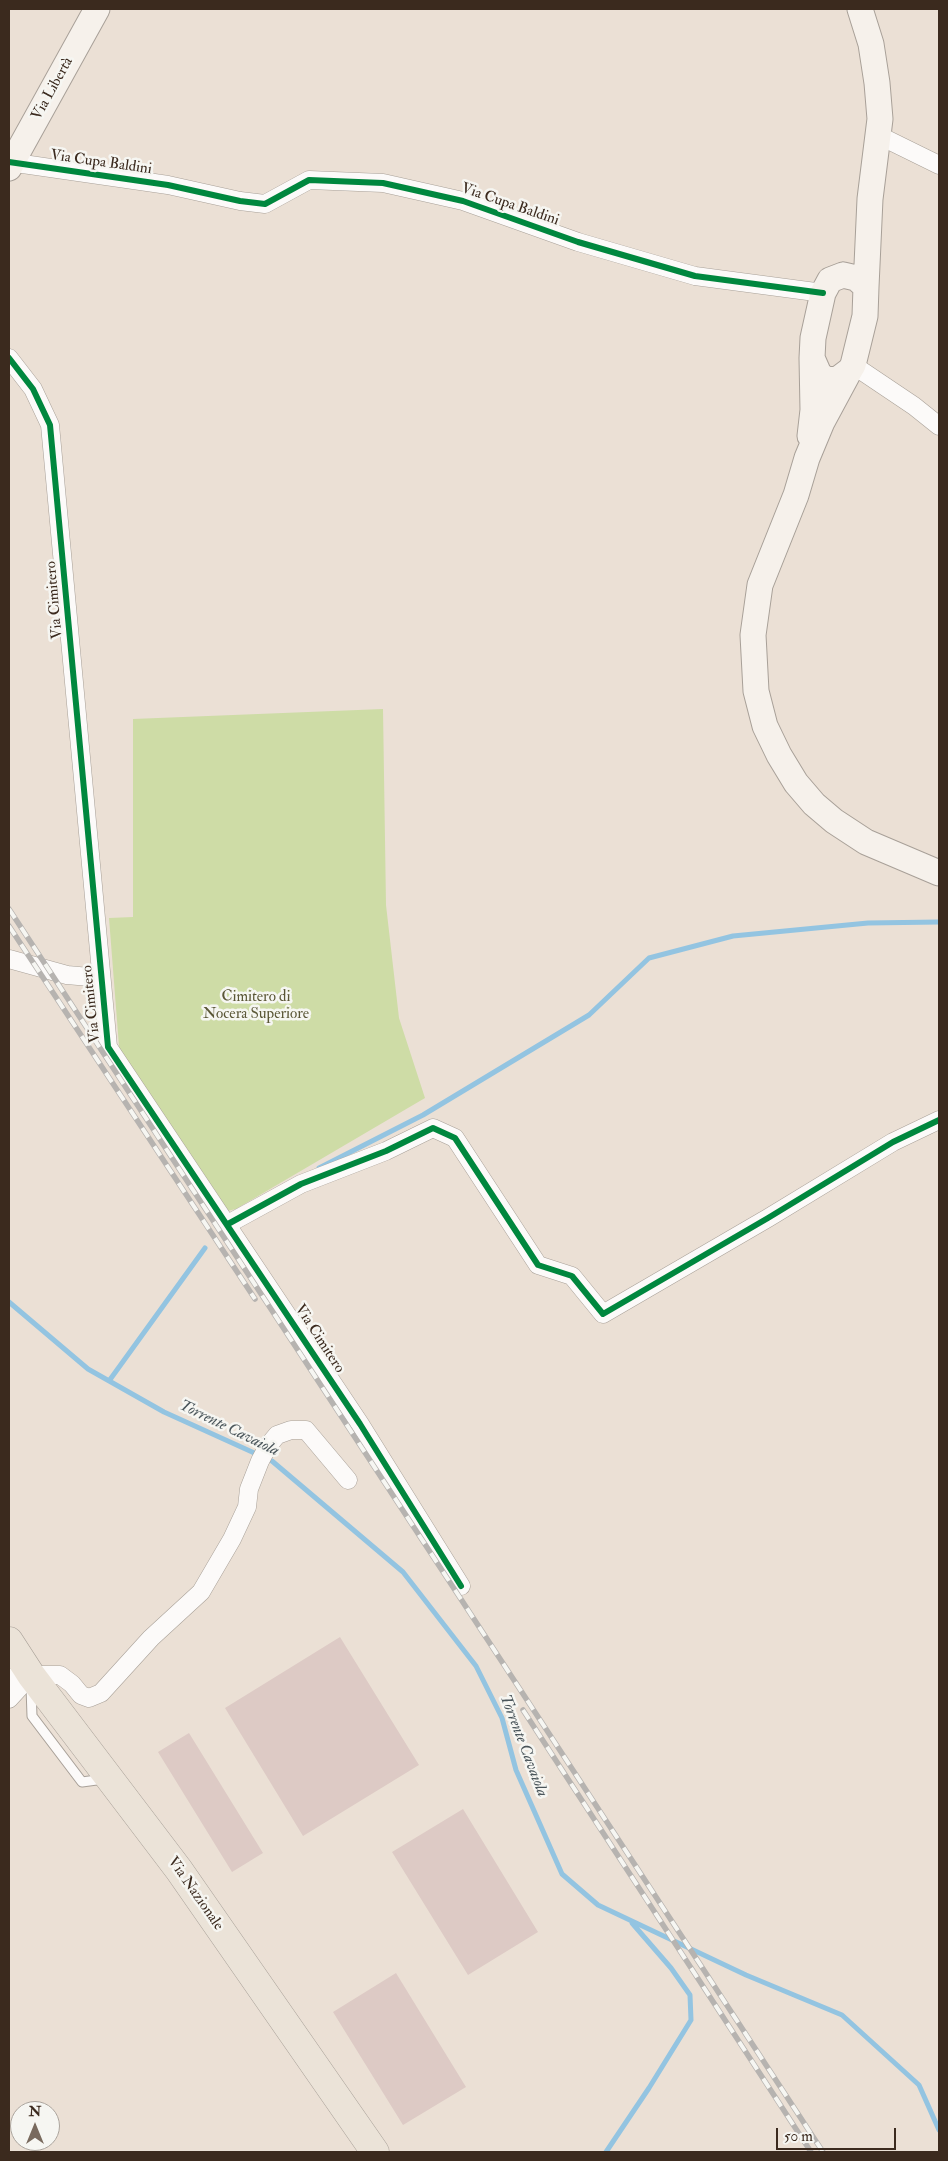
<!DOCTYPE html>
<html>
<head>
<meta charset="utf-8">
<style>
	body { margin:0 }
	#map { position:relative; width:948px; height:2161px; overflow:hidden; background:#ebe0d5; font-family:"IM FELL Double Pica",serif }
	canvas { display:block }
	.frame { position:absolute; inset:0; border:10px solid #3b2a1e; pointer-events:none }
	.north { position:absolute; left:10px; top:2101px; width:50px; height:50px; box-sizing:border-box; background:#f6f6f2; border:1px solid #aba49d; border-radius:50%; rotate:0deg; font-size:14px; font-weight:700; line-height:20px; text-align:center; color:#3b2a1e }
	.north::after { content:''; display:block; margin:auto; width:18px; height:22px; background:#796a5e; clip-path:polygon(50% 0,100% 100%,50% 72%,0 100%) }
	.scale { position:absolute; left:776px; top:2128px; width:120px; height:22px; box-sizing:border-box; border:2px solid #3b2a1e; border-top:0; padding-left:6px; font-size:15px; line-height:18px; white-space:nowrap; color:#3b2a1e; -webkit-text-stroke:4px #f6f6f2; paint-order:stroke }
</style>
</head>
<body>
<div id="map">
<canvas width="948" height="2161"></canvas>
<div class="frame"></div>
<div class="north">N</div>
<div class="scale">50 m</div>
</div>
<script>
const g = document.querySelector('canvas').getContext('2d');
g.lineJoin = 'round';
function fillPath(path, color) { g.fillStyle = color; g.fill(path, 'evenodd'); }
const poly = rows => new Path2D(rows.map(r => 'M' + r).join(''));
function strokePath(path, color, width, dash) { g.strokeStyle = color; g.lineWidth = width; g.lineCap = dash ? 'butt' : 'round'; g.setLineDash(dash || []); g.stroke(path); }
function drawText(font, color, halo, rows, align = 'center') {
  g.font = font + ' "IM FELL Double Pica",serif'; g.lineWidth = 5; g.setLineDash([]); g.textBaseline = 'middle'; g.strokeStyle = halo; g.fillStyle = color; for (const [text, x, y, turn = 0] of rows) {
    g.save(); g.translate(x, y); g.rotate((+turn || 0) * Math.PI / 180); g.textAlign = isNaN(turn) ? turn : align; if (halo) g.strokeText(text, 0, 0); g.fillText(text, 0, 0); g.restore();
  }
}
fillPath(poly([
	[383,709,386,905,399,1018,425,1098,236,1209,227,1211,120,1059,109,918,133,917,133,719]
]), '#cedca6');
strokePath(poly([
	[319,1168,423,1115,589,1015,649,958,733,936,868,923,939,922],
	[9,1302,88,1369,164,1412,272,1461,403,1572,476,1666,502,1718,516,1770,562,1874,598,1905,746,1975,842,2015,919,2085,939,2130],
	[109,1381,205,1248],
	[606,2152,649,2088,691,2020,690,1995,671,1968,632,1923]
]), '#93c4e1', 5);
fillPath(poly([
	[340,1637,419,1765,303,1836,225,1708],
	[189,1733,263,1853,232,1872,158,1752],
	[463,1809,538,1932,468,1975,392,1852],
	[396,1973,466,2087,403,2125,333,2012]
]), '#ddcac5');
const lane = poly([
	[31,1687,32,1716,82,1782,104,1779]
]);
const street = poly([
	[878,135,939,165],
	[9,162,168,185,240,201,265,204,309,180,383,183,463,201,578,242,695,276,823,293],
	[9,358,33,389,50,425,108,1047,360,1424,461,1586],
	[853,365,914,406,939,426],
	[9,959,67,975,101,978],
	[228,1224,301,1184,386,1151,433,1128,455,1138,538,1265,572,1276,603,1314,768,1218,893,1142,939,1120],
	[9,1678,31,1675,60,1675,72,1684,81,1695,89,1698,101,1693,151,1638,201,1592,232,1539,247,1507,249,1489,260,1461,268,1446,277,1435,291,1430,306,1430,348,1480],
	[9,1699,31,1675]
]);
const secondary = poly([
	[860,9,871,44,877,83,880,119,870,199,866,287],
	[9,168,97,9],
	[843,275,856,278,866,287,865,316,853,365,850,370,838,379,827,380,819,374,812,358,813,338,823,293,830,280,843,275],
	[850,370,822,422,807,458,796,495,760,585,753,635,756,691,765,726,779,755,796,783,814,804,834,821,866,842,939,873],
	[810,436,813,410,812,358]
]);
const primary = poly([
	[9,1641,31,1675,179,1870,375,2152]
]);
strokePath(lane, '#a8a098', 11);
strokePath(street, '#a8a098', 19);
strokePath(secondary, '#a8a098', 27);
strokePath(primary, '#a8a098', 29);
strokePath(lane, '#fcfaf9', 9);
strokePath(street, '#fcfaf9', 18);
strokePath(secondary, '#f6f1eb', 25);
strokePath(primary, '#ebe3d8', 28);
const rail = poly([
	[9,909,823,2152],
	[9,926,255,1299],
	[523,1710,811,2152]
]);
strokePath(rail, '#b6b3b0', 5.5);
strokePath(rail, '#f6f6f2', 4, [11]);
strokePath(poly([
	[9,162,168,185,240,201,265,204,309,180,383,183,463,201,578,242,695,276,823,293],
	[9,358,33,389,50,425,108,1047,360,1424,461,1586],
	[228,1224,301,1184,386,1151,433,1128,455,1138,538,1265,572,1276,603,1314,768,1218,893,1142,939,1120]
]), '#00873e', 6);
drawText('15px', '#3b2a1e', '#f6f6f2', [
	["Via Libertà",53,89,-61],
	["Via Cupa Baldini",101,163,8],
	["Via Cupa Baldini",510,205,19],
	["Via Cimitero",55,600,-95],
	["Via Cimitero",92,1004,-96],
	["Via Cimitero",319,1339,57],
	["Via Nazionale",195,1894,55]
]);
drawText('15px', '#5a5636', '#f6f6f2', [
	["Cimitero di",256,998],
	["Nocera Superiore",256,1015]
]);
drawText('italic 16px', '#4a555a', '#f6f6f2', [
	["Torrente Cavaiola",229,1429,26],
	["Torrente Cavaiola",523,1746,69]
]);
</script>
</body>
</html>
